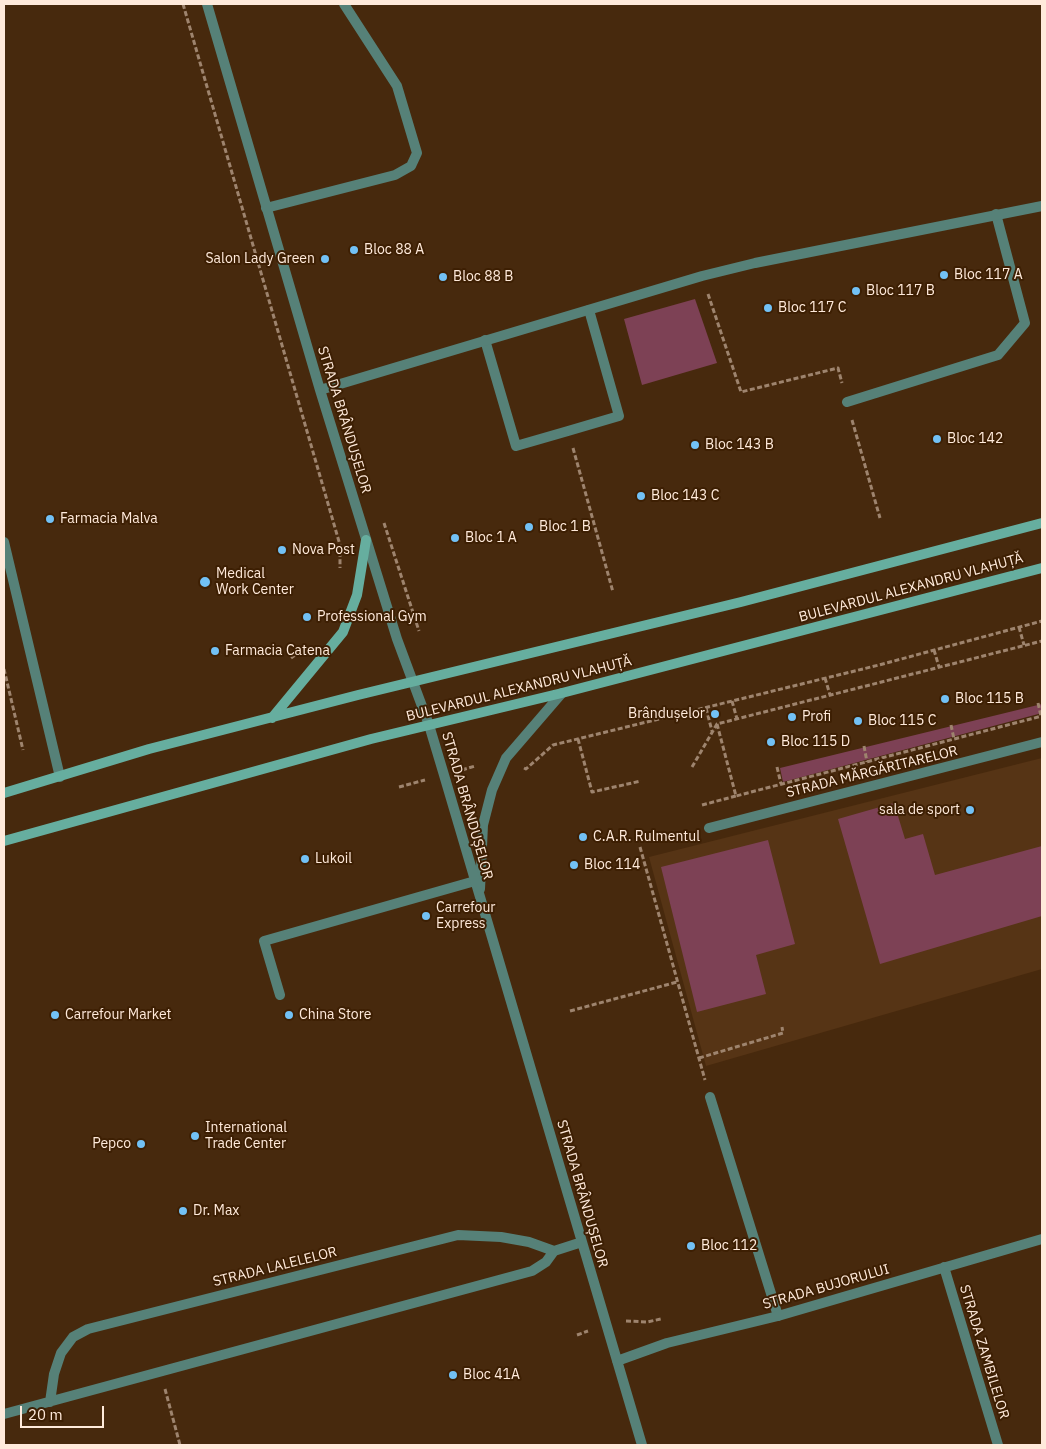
<!DOCTYPE html>
<html>
<head>
<meta charset="utf-8">
<style>
	body { margin:0 }
	#map { position:relative; width:1046px; height:1449px; overflow:hidden; background:#47290d; font-family:"IBM Plex Sans",sans-serif }
	canvas { display:block }
	.frame { position:absolute; inset:0; border:5px solid #ffeadb; pointer-events:none }
	.scale { position:absolute; left:20px; top:1406px; width:84px; height:22px; box-sizing:border-box; border:2px solid #ffeadb; border-top:0; padding-left:6px; font-size:15px; line-height:18px; white-space:nowrap; color:#ffeadb; -webkit-text-stroke:4px #3d1f03; paint-order:stroke }
</style>
</head>
<body>
<div id="map">
<canvas width="1046" height="1449"></canvas>
<div class="frame"></div>
<div class="scale">20 m</div>
</div>
<script>
const g = document.querySelector('canvas').getContext('2d');
g.lineJoin = 'round';
function fillPath(path, color) { g.fillStyle = color; g.fill(path, 'evenodd'); }
const poly = rows => new Path2D(rows.map(r => 'M' + r).join(''));
function strokePath(path, color, width, dash) { g.strokeStyle = color; g.lineWidth = width; g.lineCap = dash ? 'butt' : 'round'; g.setLineDash(dash || []); g.stroke(path); }
function drawText(font, color, halo, rows, align = 'center') {
  g.font = font + ' "IBM Plex Sans",sans-serif'; g.lineWidth = 4; g.setLineDash([]); g.textBaseline = 'middle'; g.strokeStyle = halo; g.fillStyle = color; for (const [text, x, y, turn = 0] of rows) {
    g.save(); g.translate(x, y); g.rotate((+turn || 0) * Math.PI / 180); g.textAlign = isNaN(turn) ? turn : align; if (halo) g.strokeText(text, 0, 0); g.fillText(text, 0, 0); g.restore();
  }
}
fillPath(poly([
	[1042,758,1042,969,706,1066,649,857]
]), '#563415');
fillPath(poly([
	[695,299,717,363,642,385,624,319],
	[1042,704,1042,713,783,782,780,768],
	[894,803,905,839,923,834,935,875,1042,846,1042,916,880,964,838,819],
	[768,840,795,944,756,955,766,994,697,1012,661,867]
]), '#7d4155');
strokePath(poly([
	[183,4,340,545,340,568],
	[708,294,741,392,838,368,842,383],
	[852,420,880,518],
	[573,448,613,592],
	[384,523,419,631],
	[1019,627,1024,645],
	[934,650,939,667],
	[291,658,299,652],
	[4,669,23,750],
	[825,678,830,695],
	[732,701,737,719],
	[1038,703,1041,716],
	[706,708,712,731],
	[717,724,736,796,1042,716],
	[951,725,954,739],
	[578,739,592,792,641,781],
	[864,746,867,762],
	[692,767,717,724,1042,641],
	[777,767,781,784],
	[524,768,526,769,553,745,879,665,1042,621],
	[462,770,475,766],
	[399,787,425,780],
	[702,805,736,796],
	[640,847,705,1080],
	[570,1011,677,982],
	[699,1058,783,1033,782,1027],
	[626,1321,647,1322,661,1319],
	[577,1335,588,1331],
	[165,1389,180,1445]
]), '#9e846e', 3, [5, 2.5]);
strokePath(poly([
	[266,208,395,175,411,166,417,153,397,86,344,4],
	[485,340,516,446,568,431,619,416,589,310],
	[847,402,998,355,1025,323,996,214],
	[709,828,1042,742],
	[480,889,483,825,492,790,506,758,562,693],
	[280,995,264,941,475,881],
	[710,1097,778,1316]
]), '#568178', 10);
strokePath(poly([
	[207,4,320,390,397,639,429,725,444,775,642,1445],
	[320,390,702,276,755,263,1042,206],
	[4,542,60,777],
	[944,1267,998,1445],
	[617,1361,667,1343,778,1316,1042,1239],
	[50,1402,54,1374,61,1353,73,1337,88,1329,458,1235,501,1237,529,1242,554,1251],
	[4,1414,532,1271,546,1262,554,1251,582,1242]
]), '#568178', 10);
strokePath(poly([
	[272,718,343,632,357,595,366,540],
	[4,793,149,749,358,695,741,602,1042,523],
	[4,841,371,739,562,693,1042,568]
]), '#66ae9f', 10);
for (const [x, y, r, color] of [
	[354,250,5,"#72c1f5"],
	[325,259,5,"#72c1f5"],
	[944,275,5,"#72c1f5"],
	[443,277,5,"#72c1f5"],
	[856,291,5,"#72c1f5"],
	[768,308,5,"#72c1f5"],
	[937,439,5,"#72c1f5"],
	[695,445,5,"#72c1f5"],
	[641,496,5,"#72c1f5"],
	[50,519,5,"#72c1f5"],
	[529,527,5,"#72c1f5"],
	[455,538,5,"#72c1f5"],
	[282,550,5,"#72c1f5"],
	[205,582,6,"#72c1f5"],
	[307,617,5,"#72c1f5"],
	[215,651,5,"#72c1f5"],
	[945,699,5,"#72c1f5"],
	[715,714,5,"#72c1f5"],
	[792,717,5,"#72c1f5"],
	[858,721,5,"#72c1f5"],
	[771,742,5,"#72c1f5"],
	[970,810,5,"#72c1f5"],
	[583,837,5,"#72c1f5"],
	[305,859,5,"#72c1f5"],
	[574,865,5,"#72c1f5"],
	[426,916,5,"#72c1f5"],
	[55,1015,5,"#72c1f5"],
	[289,1015,5,"#72c1f5"],
	[195,1136,5,"#72c1f5"],
	[141,1144,5,"#72c1f5"],
	[183,1211,5,"#72c1f5"],
	[691,1246,5,"#72c1f5"],
	[453,1375,5,"#72c1f5"]
]) { const dot = new Path2D(); dot.arc(x, y, r, 0, 2 * Math.PI); g.fillStyle = color; g.fill(dot); strokePath(dot, '#3d1f03', 2); }
drawText('14px', '#ffeadb', '#3d1f03', [
	["Bloc 88 A",364,250],
	["Salon Lady Green",315,259,"right"],
	["Bloc 117 A",954,275],
	["Bloc 88 B",453,277],
	["Bloc 117 B",866,291],
	["Bloc 117 C",778,308],
	["Bloc 142",947,439],
	["Bloc 143 B",705,445],
	["Bloc 143 C",651,496],
	["Farmacia Malva",60,519],
	["Bloc 1 B",539,527],
	["Bloc 1 A",465,538],
	["Nova Post",292,550],
	["Medical",216,574],
	["Work Center",216,590],
	["Professional Gym",317,617],
	["Farmacia Catena",225,651],
	["Bloc 115 B",955,699],
	["Brândușelor",705,714,"right"],
	["Profi",802,717],
	["Bloc 115 C",868,721],
	["Bloc 115 D",781,742],
	["sala de sport",960,810,"right"],
	["C.A.R. Rulmentul",593,837],
	["Lukoil",315,859],
	["Bloc 114",584,865],
	["Carrefour",436,908],
	["Express",436,924],
	["Carrefour Market",65,1015],
	["China Store",299,1015],
	["International",205,1128],
	["Trade Center",205,1144],
	["Pepco",131,1144,"right"],
	["Dr. Max",193,1211],
	["Bloc 112",701,1246],
	["Bloc 41A",463,1375]
], 'left');
drawText('14px', '#ffeadb', '#3d1f03', [
	["STRADA BRÂNDUȘELOR",344,420,73],
	["BULEVARDUL ALEXANDRU VLAHUȚĂ",911,588,-15],
	["BULEVARDUL ALEXANDRU VLAHUȚĂ",519,689,-14],
	["STRADA MĂRGĂRITARELOR",872,772,-14],
	["STRADA BRÂNDUȘELOR",467,806,74],
	["STRADA BRÂNDUȘELOR",582,1194,74],
	["STRADA LALELELOR",275,1267,-14],
	["STRADA BUJORULUI",826,1287,-16],
	["STRADA ZAMBILELOR",984,1352,73]
]);
</script>
</body>
</html>
